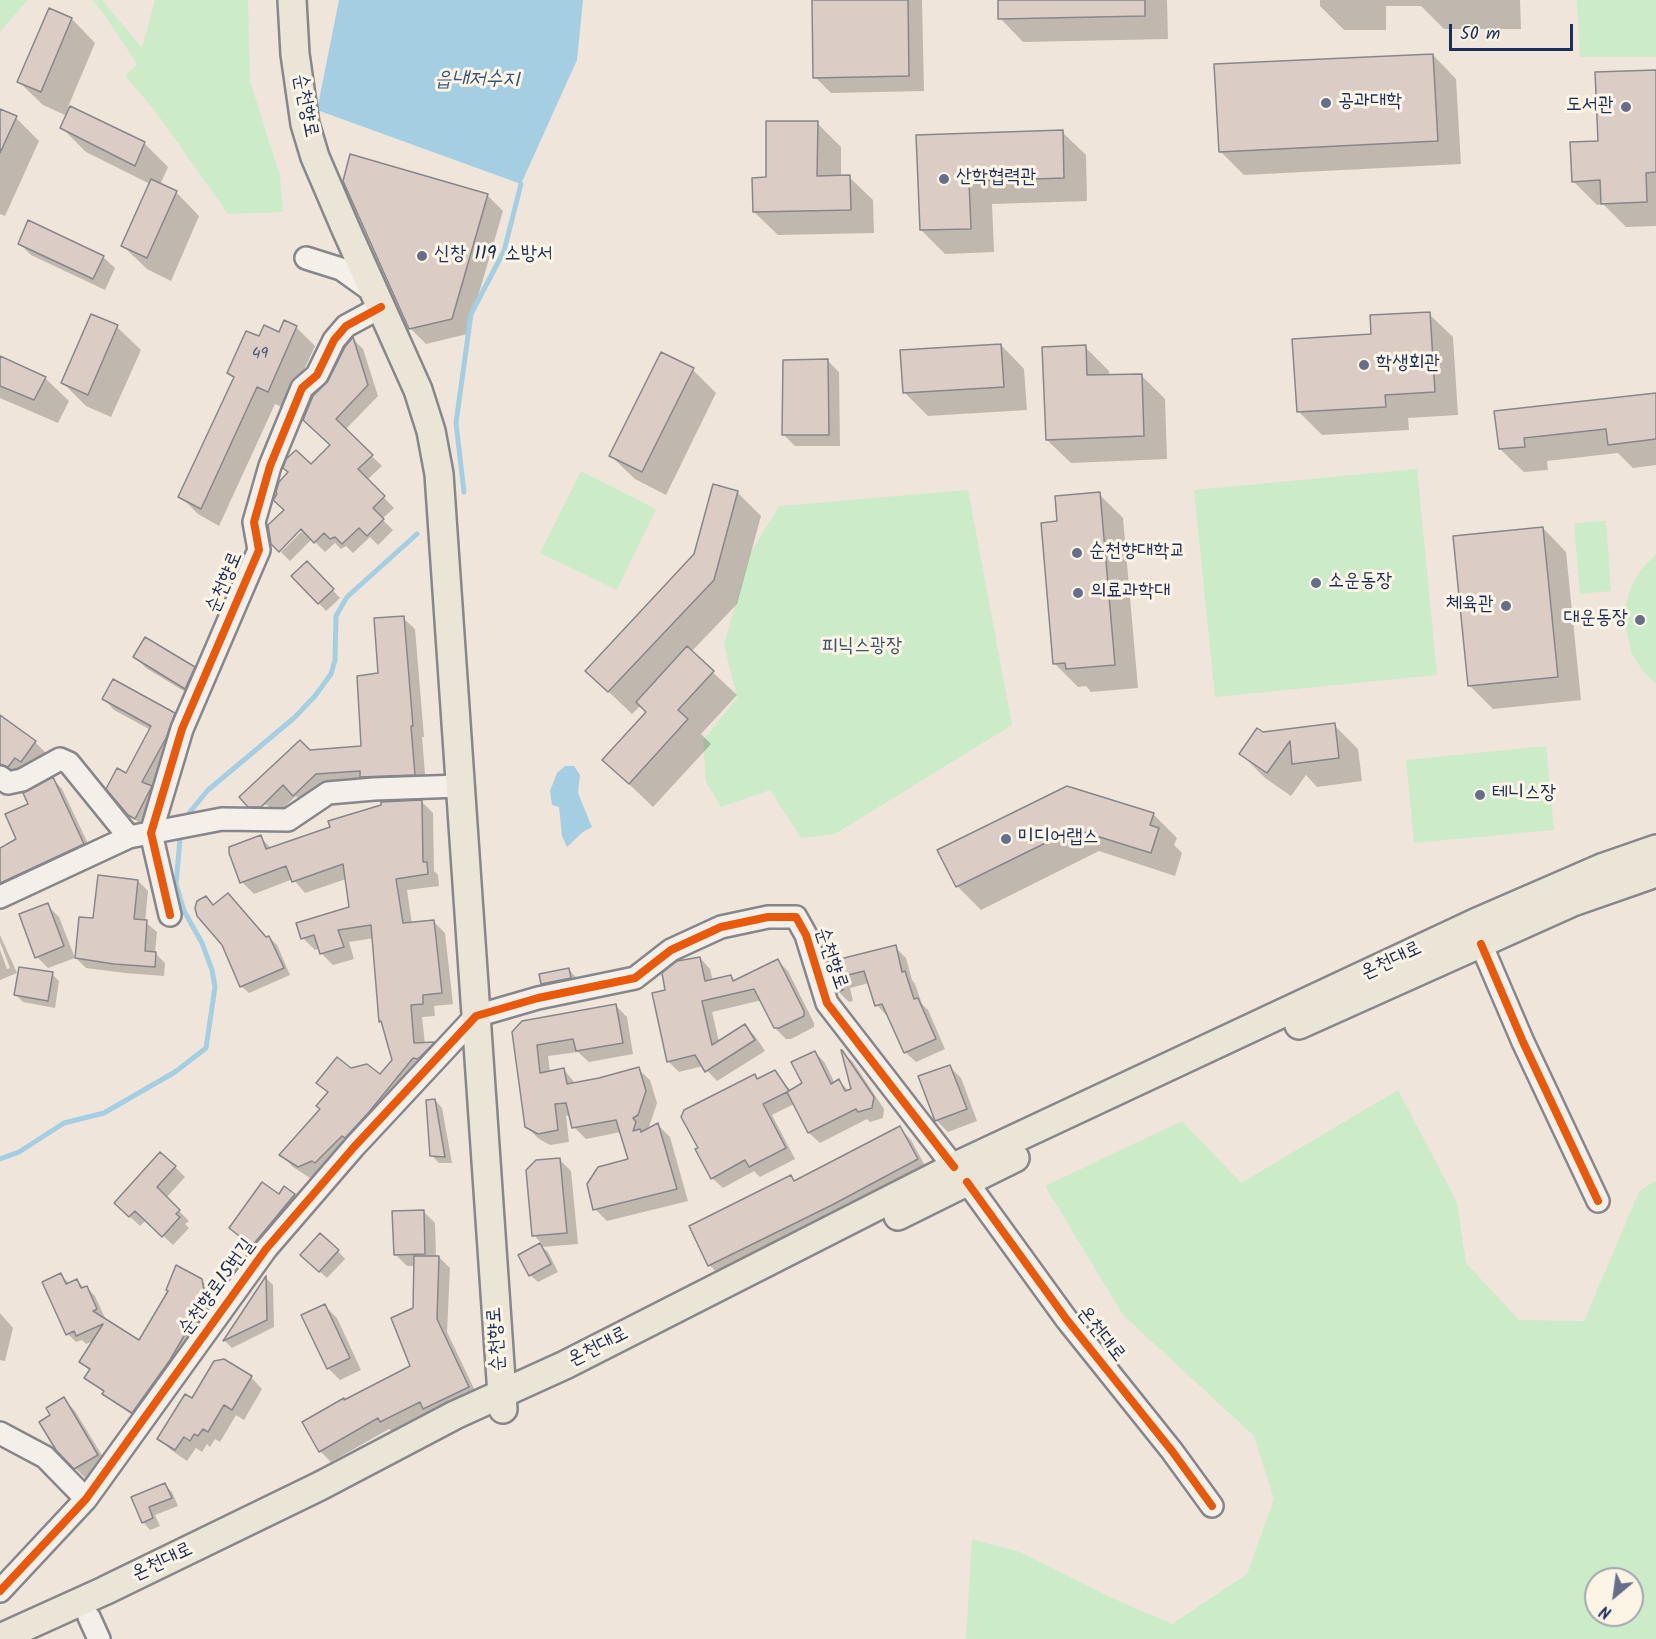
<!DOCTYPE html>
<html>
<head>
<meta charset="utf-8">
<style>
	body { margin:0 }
	#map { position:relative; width:1656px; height:1639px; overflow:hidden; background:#f0e5db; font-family:Kalam,sans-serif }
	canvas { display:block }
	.north { position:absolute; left:1584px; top:1567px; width:60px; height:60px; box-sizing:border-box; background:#fcf5e5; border:2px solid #a2a6af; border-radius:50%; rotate:209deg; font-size:16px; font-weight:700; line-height:24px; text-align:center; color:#1b2f5e }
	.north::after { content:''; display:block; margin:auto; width:21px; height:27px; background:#666f8a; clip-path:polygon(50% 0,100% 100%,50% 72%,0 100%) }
	.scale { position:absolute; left:1449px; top:24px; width:124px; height:27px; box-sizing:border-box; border:3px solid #1b2f5e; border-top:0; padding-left:8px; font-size:18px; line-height:21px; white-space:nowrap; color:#1b2f5e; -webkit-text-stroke:4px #fcf5e5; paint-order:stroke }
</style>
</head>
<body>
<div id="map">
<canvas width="1656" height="1639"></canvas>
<div class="north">N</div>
<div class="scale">50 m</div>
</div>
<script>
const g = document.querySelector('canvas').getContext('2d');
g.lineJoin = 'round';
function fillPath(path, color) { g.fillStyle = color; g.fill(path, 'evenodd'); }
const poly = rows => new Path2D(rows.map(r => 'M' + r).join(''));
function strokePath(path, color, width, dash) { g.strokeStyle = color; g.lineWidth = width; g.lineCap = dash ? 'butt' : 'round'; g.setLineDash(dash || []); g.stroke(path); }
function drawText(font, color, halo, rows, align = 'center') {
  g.font = font + ' Kalam,"Poor Story",sans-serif'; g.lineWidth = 6; g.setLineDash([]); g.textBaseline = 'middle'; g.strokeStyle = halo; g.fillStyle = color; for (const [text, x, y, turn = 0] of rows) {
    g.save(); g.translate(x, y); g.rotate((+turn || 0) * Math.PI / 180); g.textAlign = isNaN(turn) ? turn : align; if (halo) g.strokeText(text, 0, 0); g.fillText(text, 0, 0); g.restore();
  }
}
fillPath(poly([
	[0,0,28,0,0,32],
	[92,0,102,0,142,48,155,0,248,0,250,81,280,176,283,212,228,214,153,108,125,76,137,64,104,14],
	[1577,0,1656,0,1656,57,1580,57],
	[1417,469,1437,675,1215,697,1194,490],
	[581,471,656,509,617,590,540,553],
	[968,490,1012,725,835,834,801,838,770,790,721,807,706,782,703,740,737,698,724,644,750,554,779,506],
	[1606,521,1611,591,1580,594,1574,523],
	[1656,554,1656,684,1643,671,1632,654,1625,625,1626,604,1632,585,1642,568],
	[1546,746,1554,830,1414,843,1406,760],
	[1398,1090,1457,1202,1466,1263,1519,1320,1584,1321,1639,1192,1656,1180,1656,1639,966,1639,972,1539,1020,1552,1112,1598,1172,1624,1247,1574,1274,1499,1254,1436,1123,1315,1045,1186,1182,1121,1241,1183],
	[1596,1579,1632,1579,1632,1615,1596,1615]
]), '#ccebc8');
fillPath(poly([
	[339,0,583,0,577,60,521,184,317,110],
	[565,766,574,766,580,775,578,793,592,827,583,832,567,847,562,836,559,807,552,805,550,791,557,773]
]), '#a4cfe2');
fillPath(poly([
	[813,0,922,0,924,91,831,93,815,77],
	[999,0,1167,0,1168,39,1023,42,1000,18],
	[1320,0,1520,0,1521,29,1444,29,1421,6,1386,6,1386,30,1344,30,1320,6],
	[50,10,72,19,95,43,68,107,144,143,168,167,160,185,176,192,199,216,171,281,147,269,123,246,150,184,86,152,62,128,67,116,43,105,19,82],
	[1433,55,1456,79,1461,164,1244,175,1220,151],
	[1656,71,1656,226,1626,227,1603,204,1597,205,1573,181,1600,143],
	[0,110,16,118,39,141,5,216,0,214],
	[817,123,841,147,841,177,849,177,873,200,874,233,778,235,754,212,767,179],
	[1062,132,1086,155,1087,201,992,204,994,252,945,254,921,230,918,137],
	[487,195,503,211,467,334,426,344,410,328],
	[20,244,103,257,115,268,105,290,31,255],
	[1429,314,1453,337,1458,415,1408,418,1409,430,1322,435,1298,411,1373,335],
	[285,322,297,328,315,346,286,409,275,404,219,526,198,514,180,496,235,379,228,373,260,338,280,334],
	[117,327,141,350,111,417,86,406,63,383],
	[353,339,363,349,378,396,345,430,382,466,367,480,394,508,382,519,393,530,378,545,370,537,353,553,346,546,341,549,335,543,325,552,312,539,290,561,281,552,308,525,285,510,311,467,332,445,329,382],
	[1001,345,1024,369,1027,410,928,416,905,393],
	[1085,347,1109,371,1109,376,1142,376,1165,399,1167,459,1071,463,1047,440],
	[0,358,45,378,69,401,58,423,0,398],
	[827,360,839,372,840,446,795,446,783,434],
	[693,370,716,393,666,495,635,479,611,456],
	[1656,394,1656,465,1633,468,1618,453,1547,461,1548,470,1524,472,1500,449,1496,412],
	[737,492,761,516,737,604,691,652,737,695,701,734,711,744,653,807,604,760,648,712,641,705,632,714,587,671,695,555],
	[1099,494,1123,518,1138,688,1091,692,1086,686,1078,687,1054,663,1059,523],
	[1543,528,1566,552,1581,700,1493,709,1469,685],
	[307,563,340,598,326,611,293,576],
	[403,618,415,629,424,737,422,737,426,786,306,806,296,796,273,818,261,818,249,806,310,751,363,747,379,675],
	[254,805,268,805,268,808,251,808],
	[135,657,194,668,205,680,197,699,146,668],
	[104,699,174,714,185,725,146,829,129,814,126,775,151,730,114,710],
	[0,716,35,742,46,753,32,771,20,777,0,772],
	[1334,725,1358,749,1362,781,1317,787,1306,775,1291,796,1265,778,1241,754,1263,734],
	[53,779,62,789,93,854,0,899,0,850,18,840,30,804],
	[422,802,433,813,434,871,438,875,439,886,407,890,412,924,433,921,445,933,453,1004,434,1006,435,1016,422,1017,425,1044,434,1043,445,1054,325,1172,310,1178,293,1167,281,1155,321,1109,329,1093,318,1083,350,1070,380,1077,394,1060,384,1024,380,1021,374,938,349,942,354,959,333,965,321,953,320,948,315,950,303,938,351,908,346,879,305,893,293,879,254,894,242,882,260,837,272,849],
	[1153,814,1177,838,1174,845,1182,853,1175,876,1099,851,981,910,957,886,939,851],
	[138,881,148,891,145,922,157,932,155,953,165,963,164,976,125,973,86,968,76,958],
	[47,905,59,917,75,958,48,968,37,957],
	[214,906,266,939,269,937,277,945,290,975,249,993,241,986,223,945],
	[0,935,17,973,0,980,0,950,7,969,10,968,0,942],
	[895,947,906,958,912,980,915,984,922,1004,928,1010,945,1049,916,1062,905,1052,887,1016,877,1005,869,983,850,988,853,1001,849,1002,838,991,830,964],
	[700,958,710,969,713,981,731,977,735,982,777,960,788,971,814,1023,814,1027,791,1039,786,1039,775,1028,762,1000,712,1012,719,1042,745,1026,755,1036,765,1051,717,1081,703,1066,679,1072,668,1061,667,991],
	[568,969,576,977,577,985,550,991,542,984],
	[52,974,59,981,55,1008,23,1002,16,995],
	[615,1005,627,1017,633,1054,589,1062,578,1052,548,1056,550,1072,564,1070,576,1084,638,1069,650,1080,657,1103,648,1130,658,1125,670,1137,688,1201,607,1221,595,1209,630,1160,621,1132,586,1139,574,1127,571,1115,566,1116,569,1142,550,1145,539,1139,527,1127,514,1033],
	[815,1052,825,1063,835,1084,839,1081,849,1091,852,1090,843,1053,853,1062,884,1109,883,1118,870,1122,867,1119,820,1143,809,1133,794,1104,772,1115,795,1159,760,1177,754,1171,723,1188,712,1178,754,1076,759,1080,775,1072,791,1091,804,1084],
	[949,1066,961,1078,977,1121,948,1132,936,1120],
	[435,1100,442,1108,452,1163,439,1163,431,1155],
	[900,1128,911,1140,928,1171,721,1276,709,1265,791,1177,795,1182],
	[559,1159,571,1171,578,1244,542,1247,548,1252,558,1272,538,1282,530,1275,520,1255,542,1244,534,1235],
	[175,1167,185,1177,166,1198,189,1221,185,1224,189,1228,173,1245,146,1220,140,1226,126,1213],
	[285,1188,302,1202,260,1252,239,1235],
	[424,1212,435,1223,436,1257,439,1257,450,1268,447,1332,479,1399,430,1413,393,1432,389,1429,331,1462,320,1451,345,1401,412,1366,415,1266,407,1266,395,1254],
	[338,1251,345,1259,327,1278,309,1262],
	[61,1275,70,1284,77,1280,84,1288,86,1287,95,1296,105,1318,102,1319,139,1342,201,1280,210,1289,212,1301,209,1318,141,1421,113,1402,105,1393,86,1377,90,1371,81,1362,95,1340,86,1344,82,1340,76,1342,68,1334],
	[266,1278,273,1285,274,1327,232,1348,225,1341],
	[325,1306,337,1318,361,1370,340,1380,328,1368],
	[0,1313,13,1328,5,1361,0,1360],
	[251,1377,262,1389,244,1420,236,1415,220,1442,215,1439,210,1447,207,1444,202,1452,196,1448,187,1461,171,1450,159,1439,193,1400],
	[64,1399,75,1411,109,1467,87,1480,57,1449],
	[165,1485,172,1492,178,1506,155,1515,160,1526,150,1530,143,1522,133,1497]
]), '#0003');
strokePath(poly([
	[464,492,456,423,471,314,504,251,521,184],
	[187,821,189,813,208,790,294,718,315,696,331,674,335,660,336,616,347,597,417,534],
	[0,1159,19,1152,64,1123,104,1113,175,1072,206,1048,215,987,212,970,202,943,184,911,176,884,180,839,183,832]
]), '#a4cfe2', 5);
const building = poly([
	[812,0,908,0,909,76,813,78,812,0],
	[998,0,1145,0,1145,16,998,19,998,0],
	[49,8,72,18,41,92,17,82,49,8],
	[1433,54,1438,141,1219,152,1214,64,1433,54],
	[1656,70,1656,172,1646,173,1647,202,1601,204,1600,180,1572,182,1570,142,1598,141,1595,72,1656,70],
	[70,106,145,142,135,166,60,128,70,106],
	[0,109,17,116,0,153,0,109],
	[766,121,818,121,817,176,850,175,851,210,753,212,752,178,766,177,766,121],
	[1063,130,1064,178,969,181,971,229,920,230,916,135,1063,130],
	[350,154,488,194,452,319,409,329,343,181,350,154],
	[151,179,177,191,147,258,121,246,151,179],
	[28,220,104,256,93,279,18,244,28,220],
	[1430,312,1435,392,1385,395,1386,407,1297,412,1292,339,1371,334,1370,315,1430,312],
	[91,314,118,325,88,395,61,383,91,314],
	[284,320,297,326,268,392,257,387,201,509,178,497,234,377,227,373,246,331,259,336,264,325,279,332,284,320],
	[353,337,368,385,336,419,373,455,358,469,385,496,373,508,384,519,367,536,359,528,342,544,335,537,330,539,324,533,314,543,301,529,279,552,271,544,268,525,284,510,273,500,277,494,276,492,279,482,288,472,283,468,286,459,296,450,311,464,330,445,303,420,313,396,328,381,345,347,353,337],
	[1001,344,1004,387,903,393,900,350,1001,344],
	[1086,345,1087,375,1142,374,1144,436,1046,440,1042,347,1086,345],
	[661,352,694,368,642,472,609,456,661,352],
	[0,356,46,377,34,400,0,386,0,356],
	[828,359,829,435,782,435,783,360,828,359],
	[1656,393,1656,439,1608,445,1606,429,1524,438,1525,447,1499,449,1494,411,1656,393],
	[713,484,738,491,714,580,608,692,585,671,694,554,713,484],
	[1100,492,1115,665,1066,669,1065,663,1053,664,1041,523,1057,521,1055,496,1100,492],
	[1543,527,1558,677,1468,686,1453,536,1543,527],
	[307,561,334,589,318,604,291,576,307,561],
	[404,616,413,726,411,726,415,775,360,777,360,771,316,774,293,796,283,785,261,807,248,807,239,797,300,740,310,750,361,746,357,676,378,673,374,618,404,616],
	[145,637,195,667,185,689,133,657,145,637],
	[687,646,714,671,678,710,688,719,629,784,602,760,646,712,636,702,687,646],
	[113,679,175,713,166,738,142,782,152,786,135,819,128,815,106,789,117,768,126,773,151,726,102,699,113,679],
	[0,715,36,741,21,762,15,758,8,767,0,764,0,715],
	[1335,723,1339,758,1292,764,1290,741,1267,773,1239,754,1257,728,1263,732,1335,723],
	[53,777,84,844,0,883,0,848,16,839,5,814,28,804,23,793,53,777],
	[1067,786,1154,813,1150,825,1159,828,1151,853,1074,829,956,887,937,850,1067,786],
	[422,800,423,862,427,862,428,874,396,879,403,923,434,920,442,993,423,995,423,1004,411,1005,414,1043,435,1042,420,1057,417,1059,413,1058,369,1112,345,1138,342,1136,315,1163,312,1161,298,1167,279,1155,320,1109,316,1106,328,1092,316,1083,337,1057,351,1068,367,1064,380,1074,392,1060,381,1021,379,1022,371,925,338,930,344,947,320,954,314,935,301,939,296,923,349,907,343,864,292,882,286,866,240,883,229,853,229,847,261,835,266,849,330,827,328,821,381,805,381,802,422,800],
	[98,875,138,880,134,919,147,920,145,951,156,952,155,967,114,964,75,958,79,917,93,918,98,875],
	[228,893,266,937,269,936,284,968,240,987,222,945,197,916,195,908,197,901,206,896,213,905,228,893],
	[48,903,64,946,35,958,19,914,48,903],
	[896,945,902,972,905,971,914,999,918,998,936,1039,904,1053,882,1004,875,1006,864,971,840,977,843,990,837,992,828,962,896,945],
	[700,957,705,981,731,975,733,981,778,959,804,1011,804,1016,779,1028,774,1028,754,989,702,1001,712,1045,745,1024,755,1040,705,1072,695,1055,667,1062,652,993,665,990,662,973,677,961,700,957],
	[19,967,53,972,48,1001,14,995,19,967],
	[569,968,571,978,541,984,539,974,569,968],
	[616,1004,623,1043,576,1051,573,1039,537,1045,540,1073,564,1068,567,1084,599,1078,639,1067,646,1091,638,1115,633,1118,636,1122,633,1131,640,1129,641,1132,658,1123,677,1189,593,1210,587,1184,598,1167,628,1159,616,1120,572,1128,566,1103,555,1104,558,1130,538,1134,525,1127,512,1032,522,1021,616,1004],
	[841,1050,842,1050,874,1097,872,1108,858,1112,856,1109,808,1133,787,1092,802,1083,791,1062,815,1051,831,1084,839,1079,845,1091,851,1089,841,1050],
	[950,1065,967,1109,935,1121,918,1076,950,1065],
	[775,1070,789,1091,763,1104,786,1148,749,1167,745,1160,711,1179,695,1149,698,1148,681,1117,684,1110,755,1074,757,1079,775,1070],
	[435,1099,445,1157,430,1156,426,1100,435,1099],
	[900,1126,918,1159,832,1205,708,1266,689,1226,791,1175,794,1181,900,1126],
	[160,1152,176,1166,157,1187,180,1210,176,1214,180,1217,162,1237,135,1211,129,1217,114,1203,160,1152],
	[560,1158,567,1233,532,1236,526,1170,536,1160,560,1158],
	[262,1182,279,1194,284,1186,295,1194,252,1246,229,1228,262,1182],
	[424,1210,425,1254,394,1255,392,1211,424,1210],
	[320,1233,339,1250,319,1272,300,1255,320,1233],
	[540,1243,551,1264,529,1276,518,1255,540,1243],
	[414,1256,439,1256,437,1319,469,1387,423,1409,420,1402,380,1422,378,1418,319,1452,302,1422,344,1398,344,1400,410,1366,391,1318,413,1308,414,1256],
	[176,1265,202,1279,204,1291,201,1300,203,1303,170,1360,132,1413,102,1394,104,1391,84,1378,90,1369,79,1362,103,1324,76,1336,74,1331,66,1335,42,1282,61,1273,66,1284,77,1279,81,1288,87,1286,97,1309,93,1311,139,1340,168,1291,166,1290,176,1265],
	[266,1276,267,1320,223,1341,266,1276],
	[325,1304,350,1358,327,1369,301,1315,325,1304],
	[224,1359,252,1376,232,1410,224,1405,208,1432,203,1429,198,1436,194,1434,190,1441,184,1437,175,1450,157,1439,185,1394,192,1398,214,1361,224,1359],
	[64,1397,98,1455,74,1469,56,1450,39,1422,50,1415,46,1408,64,1397],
	[165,1483,172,1498,149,1507,153,1518,142,1523,131,1497,165,1483]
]);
fillPath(building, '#dbcdc6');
strokePath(building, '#87868a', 1.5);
const minor = poly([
	[306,258,341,269,376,294],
	[0,777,8,783,22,780,60,759,69,763,129,837],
	[0,897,129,837,222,819,288,820,328,793,374,789,460,786],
	[170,915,151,833,182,729,259,550,254,522,270,466,302,388,317,375,334,340,346,326,381,307],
	[1481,944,1523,1042,1598,1201],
	[967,1182,1067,1320,1172,1451,1212,1506],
	[0,1433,45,1457,86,1499],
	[0,1591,86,1499,266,1249,354,1147,476,1016,538,998,635,978,671,950,721,927,768,917,796,917,806,935,827,1003,954,1167],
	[89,1617,99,1639]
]);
const major = poly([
	[292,0,295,54,305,124,315,157,345,227,418,390,431,431,439,474,503,1409],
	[1299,1025,1573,902,1656,873],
	[898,1216,1015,1158],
	[0,1638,104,1591,320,1486,455,1415,565,1365,954,1167,1475,923,1604,867,1656,849]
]);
strokePath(minor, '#87868a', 26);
strokePath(major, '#87868a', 32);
strokePath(minor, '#f4f0e9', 21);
strokePath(major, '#ebe5d8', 27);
strokePath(poly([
	[170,915,151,833,182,729,259,550,254,522,270,466,302,388,317,375,334,340,346,326,381,307],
	[1481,944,1523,1042,1598,1201],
	[967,1182,1067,1320,1172,1451,1212,1506],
	[0,1591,86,1499,266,1249,354,1147,476,1016,538,998,635,978,671,950,721,927,768,917,796,917,806,935,827,1003,954,1167]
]), '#e8590c', 8);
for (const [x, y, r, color] of [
	[1326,103,6,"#666f8a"],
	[1626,107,6,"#666f8a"],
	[944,179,6,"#666f8a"],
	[422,256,6,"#666f8a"],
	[1364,365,6,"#666f8a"],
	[1077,553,6,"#666f8a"],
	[1316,583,6,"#666f8a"],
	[1078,593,6,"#666f8a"],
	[1506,606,6,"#666f8a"],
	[1640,620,6,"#666f8a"],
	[1480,795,6,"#666f8a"],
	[1006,839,6,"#666f8a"]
]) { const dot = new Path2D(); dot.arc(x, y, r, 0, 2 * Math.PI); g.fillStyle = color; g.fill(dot); strokePath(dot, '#fcf5e5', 2); }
drawText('16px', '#4d5879', null, [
	["49",260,355]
]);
drawText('20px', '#1b2f5e', '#fcf5e5', [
	["공과대학",1338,103],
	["도서관",1614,107,"right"],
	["산학협력관",956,179],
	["신창 119 소방서",434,256],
	["학생회관",1376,365],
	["순천향대학교",1089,553],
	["소운동장",1328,583],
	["의료과학대",1090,593],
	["체육관",1494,606,"right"],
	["대운동장",1628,620,"right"],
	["테니스장",1492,795],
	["미디어랩스",1018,839]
], 'left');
drawText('20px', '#1b2f5e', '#fcf5e5', [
	["순천향로",304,106,79],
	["순천향로",226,583,-67],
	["순천향로",830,959,71],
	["온천대로",1392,962,-25],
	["순천향로15번길",218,1288,-54],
	["온천대로",1100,1335,52],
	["순천향로",498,1339,-94],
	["온천대로",599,1348,-27],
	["온천대로",163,1563,-25]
]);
drawText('20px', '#395670', '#fcf5e5', [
	["피닉스광장",862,648]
]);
drawText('italic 21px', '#355580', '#fcf5e5', [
	["읍내저수지",477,81]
]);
</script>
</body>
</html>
